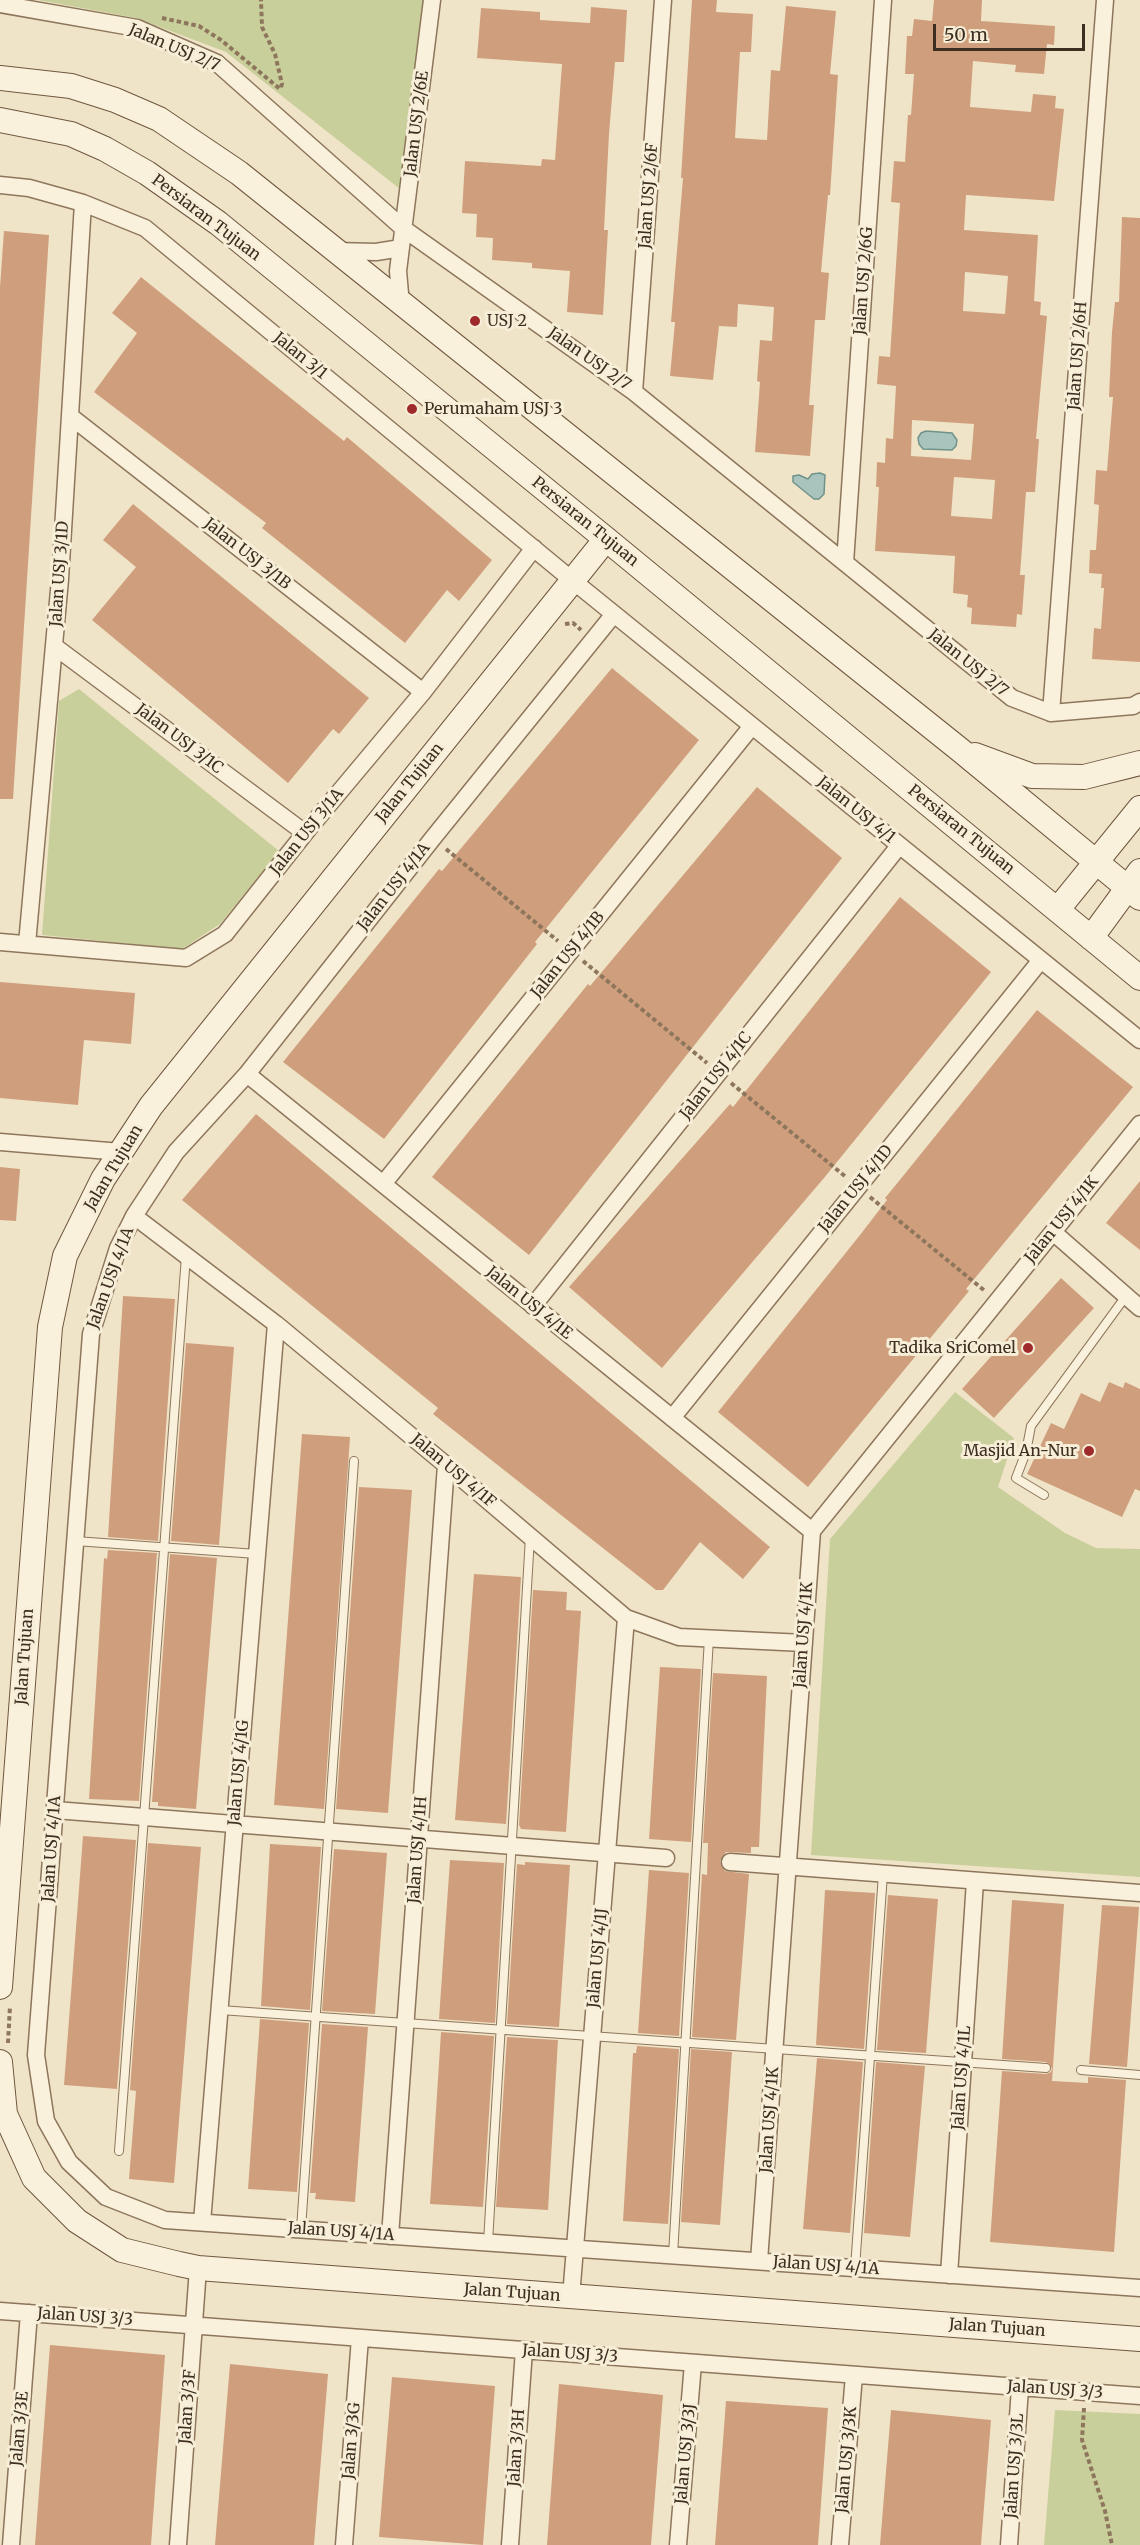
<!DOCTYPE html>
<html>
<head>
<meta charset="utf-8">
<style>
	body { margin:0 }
	#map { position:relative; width:1140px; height:2545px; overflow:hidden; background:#f0e4c8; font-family:Merriweather,serif }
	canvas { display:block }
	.scale { position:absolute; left:933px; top:24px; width:152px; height:27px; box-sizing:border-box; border:3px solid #3d2e20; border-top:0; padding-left:8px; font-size:18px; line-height:21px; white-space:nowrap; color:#3d2e20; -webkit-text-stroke:4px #f7eed8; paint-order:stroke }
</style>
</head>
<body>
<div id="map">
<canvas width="1140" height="2545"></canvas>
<div class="scale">50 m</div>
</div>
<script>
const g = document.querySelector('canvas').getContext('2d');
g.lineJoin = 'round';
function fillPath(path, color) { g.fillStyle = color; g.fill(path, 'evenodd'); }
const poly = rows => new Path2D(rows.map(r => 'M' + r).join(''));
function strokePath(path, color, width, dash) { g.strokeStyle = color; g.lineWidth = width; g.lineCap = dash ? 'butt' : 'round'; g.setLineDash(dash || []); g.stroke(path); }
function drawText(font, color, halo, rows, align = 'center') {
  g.font = font + ' Merriweather,serif'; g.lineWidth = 6; g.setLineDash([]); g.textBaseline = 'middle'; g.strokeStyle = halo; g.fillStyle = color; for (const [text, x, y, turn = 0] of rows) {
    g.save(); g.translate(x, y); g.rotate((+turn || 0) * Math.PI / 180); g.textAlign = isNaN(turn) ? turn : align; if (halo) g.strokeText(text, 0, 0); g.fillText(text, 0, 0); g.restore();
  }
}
fillPath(poly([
	[38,0,427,0,414,200,226,52,136,18],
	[79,689,279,851,220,924,182,949,42,935,59,701],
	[955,1392,1014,1438,998,1487,1065,1533,1096,1548,1140,1549,1140,1877,811,1855,830,1539],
	[1055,2410,1140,2414,1140,2545,1044,2545]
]), '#c9cf9b');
const water = poly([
	[926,431,952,433,957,440,956,446,952,450,923,449,919,444,918,438,921,433,926,431],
	[820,473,825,475,824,494,819,499,814,499,793,482,793,476,799,475,808,479,812,474,820,473]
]);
fillPath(water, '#a9c4bc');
strokePath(water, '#6f938a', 1.5);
fillPath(poly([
	[692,0,717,0,716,12,753,14,751,52,740,52,735,138,767,140,771,70,780,71,786,6,836,11,830,74,838,75,830,195,828,195,821,272,829,273,825,320,815,320,809,405,814,405,810,456,755,452,760,382,757,381,760,340,772,341,774,307,738,304,737,327,719,326,713,380,670,376,675,322,671,322,683,178,681,178],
	[934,0,982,0,981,21,1055,26,1054,45,1047,44,1044,74,1015,72,1016,65,973,61,970,107,1031,112,1033,94,1056,96,1055,108,1064,109,1054,201,966,195,964,230,1038,235,1034,301,1041,302,1040,315,1047,316,1036,439,1039,439,1035,492,1026,492,1020,575,1025,575,1022,615,1017,614,1016,627,971,624,972,608,967,607,968,595,953,593,955,556,875,551,879,487,876,487,877,462,885,463,886,438,893,439,896,386,877,384,879,356,890,357,900,203,891,202,894,161,905,162,908,115,911,115,914,74,905,74,907,36,912,36,914,19,932,21],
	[965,272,1008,276,1005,314,963,311],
	[912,420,974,424,971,460,911,456],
	[954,477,995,480,992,519,951,516],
	[591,7,627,10,624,62,615,62,609,134,604,230,608,230,603,315,567,312,570,271,532,268,532,263,492,260,493,238,476,237,477,214,462,213,465,161,541,166,542,159,555,160,562,64,477,58,481,8,540,12,540,20,590,23],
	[1122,217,1140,218,1140,662,1092,659,1094,628,1101,629,1104,588,1101,588,1102,574,1089,573,1090,550,1096,550,1099,505,1094,504,1096,470,1107,471,1113,397,1109,397,1112,332,1115,302,1119,302],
	[4,231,49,235,13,799,0,799,0,287],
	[141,277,344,441,347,437,492,560,459,601,447,590,405,643,262,528,266,523,94,392,137,333,112,313],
	[133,504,369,698,339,734,333,729,288,783,92,620,136,567,103,540],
	[612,668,699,740,535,942,537,944,384,1139,283,1062,439,869,442,871],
	[757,787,842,858,529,1255,432,1177,588,984,590,986],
	[900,897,991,972,824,1178,662,1368,569,1287,730,1104,733,1107],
	[0,982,135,993,131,1044,84,1040,78,1105,0,1098],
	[1037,1010,1133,1087,966,1289,969,1291,808,1487,718,1412,860,1235,887,1200,885,1198,899,1181],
	[256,1114,770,1547,743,1579,700,1542,663,1590,656,1590,433,1414,438,1408,182,1200],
	[0,1167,20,1169,16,1221,0,1220],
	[1140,1181,1140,1250,1106,1223],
	[1061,1278,1094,1308,994,1418,962,1389],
	[123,1296,175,1299,158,1541,108,1537],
	[186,1343,234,1347,219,1545,171,1541],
	[1109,1382,1123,1388,1125,1382,1140,1389,1140,1491,1135,1489,1122,1517,1027,1474,1051,1423,1064,1429,1081,1393,1100,1402],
	[302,1434,350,1437,324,1809,274,1805],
	[359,1487,412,1490,388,1813,336,1809],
	[108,1550,157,1553,139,1801,89,1799,104,1558,107,1559],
	[170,1554,217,1558,196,1809,158,1806,158,1802,152,1802],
	[474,1574,521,1577,506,1824,455,1820],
	[533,1590,567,1592,566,1610,581,1611,566,1832,521,1829,519,1825],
	[660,1667,701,1669,691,1842,649,1839],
	[713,1673,767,1676,759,1847,751,1847,751,1853,726,1852,720,1861,725,1871,749,1874,736,2040,692,2037,702,1874,707,1875,708,1843,703,1843],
	[83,1836,136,1840,117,2089,64,2085],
	[148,1843,201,1847,174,2183,129,2179,136,2091,130,2090],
	[270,1844,321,1847,310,2010,261,2006],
	[334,1849,387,1853,375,2014,322,2011],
	[450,1860,504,1863,495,2023,439,2019],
	[525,1862,570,1865,559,2027,507,2024,517,1864,525,1865],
	[649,1870,689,1873,679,2036,638,2033],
	[825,1890,875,1893,864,2049,816,2045],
	[888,1895,938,1899,926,2053,877,2050],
	[1012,1900,1064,1904,1052,2081,1088,2083,1088,2077,1126,2080,1114,2252,990,2242,1002,2071,1046,2074,1051,2072,1052,2068,1046,2062,1002,2059],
	[1102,1905,1139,1907,1127,2067,1089,2064],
	[260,2019,309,2023,297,2192,248,2189],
	[322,2024,368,2027,355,2202,315,2199,316,2193,310,2193],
	[441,2032,494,2036,483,2207,430,2204],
	[507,2037,558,2040,548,2210,496,2207],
	[637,2046,679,2049,668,2224,623,2221,633,2053,636,2053],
	[691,2049,732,2052,720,2225,681,2222],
	[817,2058,863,2062,850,2233,803,2229],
	[876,2062,925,2066,910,2237,864,2233],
	[50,2345,165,2355,151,2545,35,2545],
	[230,2364,328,2374,314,2545,215,2545],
	[392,2377,495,2386,483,2545,379,2537],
	[559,2384,663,2395,651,2545,547,2545],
	[726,2401,828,2408,818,2545,715,2545],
	[891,2410,991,2420,981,2545,880,2545]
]), '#cf9f7d');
const lane = poly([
	[1044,1495,1016,1478,1026,1452,1031,1426,1126,1296],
	[75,1541,257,1554],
	[220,2010,1046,2068],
	[1081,2070,1140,2075],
	[119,2151,186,1256],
	[301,2229,354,1461],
	[488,2242,530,1537],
	[673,2255,709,1638],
	[855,2268,883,1874]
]);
const street = poly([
	[0,4,137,28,217,63,404,229,634,392,1012,698,1051,713,1133,706,1140,702],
	[0,185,29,188,83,203,145,228,572,580,1140,1040],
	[335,251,376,252,401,248],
	[401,305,398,271,432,0],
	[634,392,663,0],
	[70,416,423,692],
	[845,563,883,0],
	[614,614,433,838,247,1074,176,1152,134,1216,118,1248,91,1334,36,2055,46,2121,69,2162,106,2197,165,2220,1140,2288],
	[54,646,305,833],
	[1051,713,1105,0],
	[0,942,186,958,225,934,305,833,423,692,534,548],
	[27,944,60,579,83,203],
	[247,1074,812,1531],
	[0,1142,121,1152],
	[383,1184,752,726],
	[134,1216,276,1324,446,1465,626,1618,679,1637,804,1643],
	[1053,1232,1140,1308],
	[533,1306,899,846],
	[672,1418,1041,960],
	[55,1810,666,1858],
	[730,1862,1140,1893],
	[202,2222,276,1324],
	[390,2236,446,1465],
	[759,2261,812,1531,1140,1124],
	[949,2275,975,1881],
	[571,2297,626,1618],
	[0,2311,1140,2396],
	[11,2545,29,2313],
	[178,2545,198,2268],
	[344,2545,360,2338],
	[510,2545,524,2350],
	[678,2545,693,2363],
	[840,2545,854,2375],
	[1009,2545,1020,2388]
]);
const secondary = poly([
	[0,78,71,86,115,100,159,119,239,173,959,749,1140,898],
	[0,120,71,134,105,149,147,173,218,223,606,539,1140,978],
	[975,755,1032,776,1084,777,1140,763],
	[1058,909,1140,808],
	[1091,938,1140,871],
	[0,1987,50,1327,65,1256,103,1179,151,1106,606,539],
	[0,2062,5,2114,34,2178,77,2221,122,2250,179,2264,198,2268,1140,2339]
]);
strokePath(lane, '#8d765c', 10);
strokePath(street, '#8d765c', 19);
strokePath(secondary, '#6f573f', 26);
strokePath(poly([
	[162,18,199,26,221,40,280,89,282,84,275,54,262,27,261,0],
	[565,624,573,623,581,630],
	[446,849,558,941],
	[583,961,707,1063],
	[731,1083,846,1177],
	[870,1197,985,1291],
	[8,2043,10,2006],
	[1084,2408,1082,2440,1105,2511,1112,2545]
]), '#8d765c', 4, [4.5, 3]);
strokePath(lane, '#faf1dc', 8);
strokePath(street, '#faf1dc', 16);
strokePath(secondary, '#faf1dc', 24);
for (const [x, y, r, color] of [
	[475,321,6,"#9e2a2b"],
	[412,409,6,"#9e2a2b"],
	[1028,1348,6,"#9e2a2b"],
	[1089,1451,6,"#9e2a2b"]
]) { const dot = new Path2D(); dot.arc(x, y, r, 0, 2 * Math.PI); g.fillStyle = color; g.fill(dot); strokePath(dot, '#f7eed8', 2); }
drawText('16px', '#3d2e20', '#f7eed8', [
	["Jalan USJ 2/7",174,48,23],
	["Jalan USJ 2/6E",417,124,-83],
	["Jalan USJ 2/6F",649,196,-86],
	["Persiaran Tujuan",206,218,37],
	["Jalan USJ 2/6G",864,281,-86],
	["Jalan 3/1",300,356,39],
	["Jalan USJ 2/6H",1078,356,-86],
	["Jalan USJ 2/7",589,359,35],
	["Persiaran Tujuan",585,522,39],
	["Jalan USJ 3/1B",247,554,38],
	["Jalan USJ 3/1D",60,574,-86],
	["Jalan USJ 2/7",968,663,39],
	["Jalan USJ 3/1C",179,739,37],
	["Jalan Tujuan",410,783,-51],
	["Jalan USJ 4/1",856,810,39],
	["Persiaran Tujuan",961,830,39],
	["Jalan USJ 3/1A",307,832,-51],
	["Jalan USJ 4/1A",394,887,-52],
	["Jalan USJ 4/1B",568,955,-51],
	["Jalan USJ 4/1C",716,1076,-52],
	["Jalan Tujuan",114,1168,-59],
	["Jalan USJ 4/1D",856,1189,-51],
	["Jalan USJ 4/1K",1062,1220,-51],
	["Jalan USJ 4/1A",111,1278,-70],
	["Jalan USJ 4/1E",529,1303,39],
	["Jalan USJ 4/1F",453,1471,40],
	["Jalan USJ 4/1K",804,1635,-86],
	["Jalan Tujuan",25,1657,-86],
	["Jalan USJ 4/1G",239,1773,-85],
	["Jalan USJ 4/1A",52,1849,-86],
	["Jalan USJ 4/1H",418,1850,-86],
	["Jalan USJ 4/1J",598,1958,-85],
	["Jalan USJ 4/1L",962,2078,-86],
	["Jalan USJ 4/1K",770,2120,-86],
	["Jalan USJ 4/1A",341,2232,4],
	["Jalan USJ 4/1A",826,2266,4],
	["Jalan Tujuan",512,2293,4],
	["Jalan USJ 3/3",85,2317,4],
	["Jalan Tujuan",997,2328,4],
	["Jalan USJ 3/3",570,2354,4],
	["Jalan USJ 3/3",1055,2390,4],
	["Jalan 3/3F",188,2407,-86],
	["Jalan 3/3E",20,2429,-85],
	["Jalan 3/3G",352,2441,-85],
	["Jalan 3/3H",517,2448,-86],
	["Jalan USJ 3/3J",686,2454,-85],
	["Jalan USJ 3/3K",847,2460,-85],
	["Jalan USJ 3/3L",1015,2466,-86]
]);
drawText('16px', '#3d2e20', '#f7eed8', [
	["USJ 2",487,321],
	["Perumaham USJ 3",424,409],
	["Tadika SriComel",1016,1348,"right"],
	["Masjid An-Nur",1077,1451,"right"]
], 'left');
</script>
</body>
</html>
